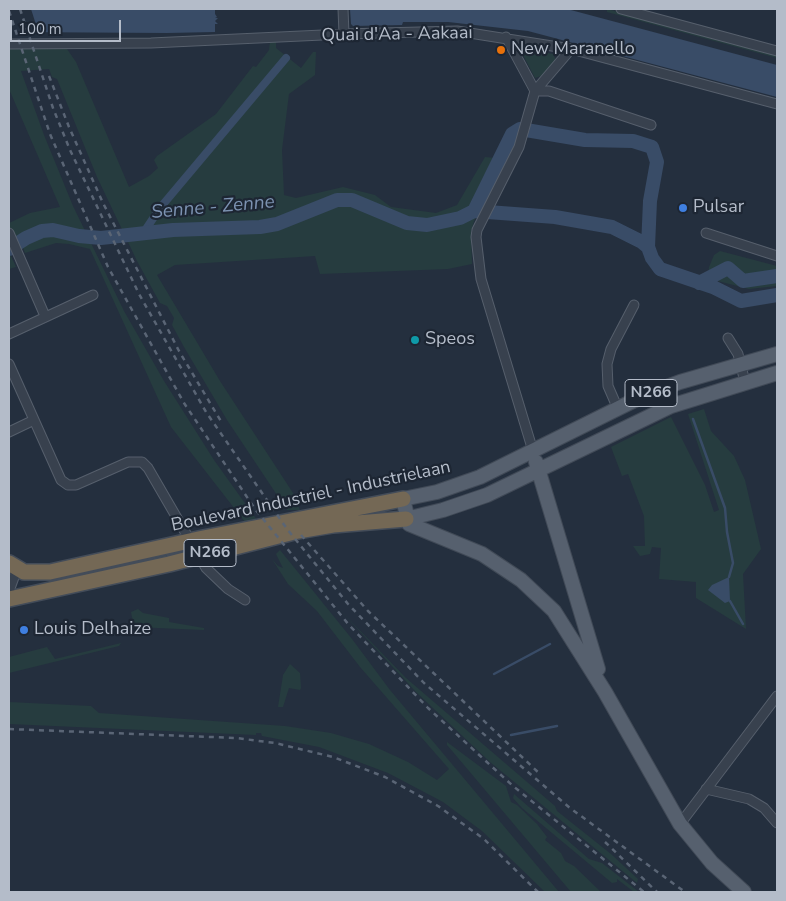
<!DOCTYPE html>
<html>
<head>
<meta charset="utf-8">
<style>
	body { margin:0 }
	#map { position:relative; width:786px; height:901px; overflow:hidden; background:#242f3e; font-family:"Nunito Sans",sans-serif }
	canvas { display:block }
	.frame { position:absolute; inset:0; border:10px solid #b4bcc9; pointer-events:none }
	.scale { position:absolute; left:10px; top:20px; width:111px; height:22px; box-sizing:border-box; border:2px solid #b4bcc9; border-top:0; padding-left:6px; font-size:15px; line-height:18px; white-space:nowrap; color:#b4bcc9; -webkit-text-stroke:4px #1d2633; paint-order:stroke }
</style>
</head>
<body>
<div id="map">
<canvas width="786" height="901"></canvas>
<div class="frame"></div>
<div class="scale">100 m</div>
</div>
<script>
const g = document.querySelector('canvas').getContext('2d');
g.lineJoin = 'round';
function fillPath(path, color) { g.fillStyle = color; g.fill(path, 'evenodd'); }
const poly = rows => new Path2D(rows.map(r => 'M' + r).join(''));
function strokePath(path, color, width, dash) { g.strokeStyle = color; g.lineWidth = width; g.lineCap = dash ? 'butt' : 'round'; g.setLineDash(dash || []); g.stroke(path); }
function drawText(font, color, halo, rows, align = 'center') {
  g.font = font + ' "Nunito Sans",sans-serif'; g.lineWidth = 4.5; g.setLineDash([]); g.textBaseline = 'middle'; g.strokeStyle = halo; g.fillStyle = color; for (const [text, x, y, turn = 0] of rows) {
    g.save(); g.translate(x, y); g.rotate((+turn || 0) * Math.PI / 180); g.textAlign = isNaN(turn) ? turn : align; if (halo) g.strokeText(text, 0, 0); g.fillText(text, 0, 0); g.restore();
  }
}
fillPath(poly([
	[607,9,777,53,777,58,607,12],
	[9,39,10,49,67,49,76,62,129,187,149,176,158,168,154,160,157,156,216,114,253,66,256,67,269,50,270,41,276,41,276,48,301,68,313,52,316,52,315,75,289,94,282,150,284,195,296,198,343,187,375,195,391,207,436,213,457,205,485,157,506,159,493,188,474,221,471,232,472,264,448,269,320,274,315,256,175,265,157,275,220,381,293,493,300,510,287,510,227,420,184,347,172,325,174,318,167,306,160,303,137,261,97,177,57,79,52,77,49,69,21,71,44,135,73,206,124,311,164,381,214,460,257,520,245,522,171,427,90,249,69,244,56,243,25,253,22,245,10,254,16,267,9,269,9,223,30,213,60,207,9,89],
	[524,48,553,54,556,60,541,76,535,78,522,53],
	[720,251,777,266,777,286,749,289,710,279,708,275,709,267,714,255],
	[704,409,711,431,734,456,745,480,761,549,743,574,746,629,696,598,696,582,659,579,661,548,652,547,650,554,640,556,633,546,645,546,644,516,628,474,622,476,611,447,671,417,705,485,714,512,719,510,688,414],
	[180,548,184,554,70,579,69,575],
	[280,550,352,639,390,690,559,892,545,892,482,831,443,802,388,773,319,747,262,736,261,733,256,733,256,735,9,724,9,702,91,706,99,713,285,726,331,733,369,744,408,762,437,780,449,769,360,667,317,611,288,584,272,559,278,566,283,568,276,554],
	[138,609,143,613,169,618,169,622,204,628,204,630,134,627,131,612],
	[340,610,406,678,555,806,557,811,611,854,638,879,637,883,490,762,416,692],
	[121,643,119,646,9,673,9,657,47,647,55,659],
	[290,664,300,673,301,688,300,690,289,688,283,707,278,707,283,675],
	[447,742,506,786,511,802,517,805,537,824,547,837,545,840,561,853,565,861,574,866,601,892,571,892,453,752,447,745],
	[514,794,589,859,602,863,639,892,634,892,617,879,617,882,612,883,522,808,513,798]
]), '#263c3f');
fillPath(poly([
	[9,9,233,9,215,10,215,14,217,17,215,18,218,18,215,21,218,24,215,24,215,32,167,33,9,32],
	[350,9,567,9,777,65,777,97,528,31,448,22,403,22,402,25,353,26,351,24],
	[729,577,730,601,725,603,708,590,712,585]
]), '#394c67');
fillPath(poly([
	[9,9,31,9,39,34,12,34,9,25]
]), '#242f3e');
strokePath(poly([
	[693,419,725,508,727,532,733,563,729,577],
	[730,601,743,624],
	[494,674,550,644],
	[511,735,557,726]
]), '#394c67', 2.5);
strokePath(poly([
	[144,232,160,208,286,58]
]), '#394c67', 8);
strokePath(poly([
	[474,211,512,134,520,129,585,140,633,141,652,147,657,162,650,201,648,247],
	[9,249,26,238,42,231,53,230,79,236,101,238,173,230,260,227,277,224,337,200,352,200,407,223,427,225,460,218,474,211,555,217,612,227,642,242,648,247,652,258,660,269,713,287,741,301,777,295],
	[699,283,728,268,743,281,777,276]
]), '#394c67', 14);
const street = poly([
	[343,9,344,34],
	[621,9,777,51],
	[506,37,535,91],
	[9,44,151,43,344,34,457,31,571,49,777,104],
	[535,91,549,91,651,125],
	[9,233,45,316],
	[706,233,777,256],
	[9,334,93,295],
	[728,338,738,354,745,382],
	[9,364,61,480,68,485,76,485,128,462,142,462,148,468,206,568,228,589,245,600],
	[618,409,608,386,607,364,611,349,634,305],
	[9,432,34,420],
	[533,451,481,279,476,237,477,230,519,147,535,91,571,49],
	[9,591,17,569],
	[706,789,749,799,764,808,777,823],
	[680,824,777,696]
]);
const primary = poly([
	[536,462,598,669],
	[406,519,443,510,487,495,671,406,777,373],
	[744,892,712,863,680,824,605,692,554,611,521,580,482,554,409,524,403,499,437,492,480,477,645,395,680,382,777,354]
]);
const highway = poly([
	[9,563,24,572,50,572,203,538,403,499],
	[9,599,169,564,298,531,333,525,406,519]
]);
strokePath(street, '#565f6c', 11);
strokePath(primary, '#414a57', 16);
strokePath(highway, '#434c59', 18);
strokePath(street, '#38414e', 9);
strokePath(primary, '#56606e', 14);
strokePath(highway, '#746855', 15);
strokePath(poly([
	[20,9,53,108,70,150,139,294,206,412,287,529,348,604,424,683,570,808,685,892],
	[9,11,50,134,108,267,184,403,255,509,349,625,428,708,513,786,644,892],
	[49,76,69,127,103,203,179,351,222,423],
	[301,535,368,611,541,775],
	[9,729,236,738,275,743,333,757,385,777,438,806,484,839,538,892],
	[605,842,657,892]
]), '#5a6575', 2.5, [5, 5]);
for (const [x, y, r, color] of [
	[501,50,5,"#e8710a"],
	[683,208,5,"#3f7fe0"],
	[415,340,5,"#0f9aa8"],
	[24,630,5,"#3f7fe0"]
]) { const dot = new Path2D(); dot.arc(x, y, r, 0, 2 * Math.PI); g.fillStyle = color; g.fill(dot); strokePath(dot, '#1d2633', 2); }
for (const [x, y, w] of [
	[651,393,52],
	[210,553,52]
]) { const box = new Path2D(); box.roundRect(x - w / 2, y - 13.5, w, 27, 4); g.fillStyle = '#1d2633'; g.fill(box); strokePath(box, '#b4bcc9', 1); }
drawText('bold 16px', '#b4bcc9', null, [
	["N266",651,393],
	["N266",210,553]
]);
drawText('18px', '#b4bcc9', '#1d2633', [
	["Quai d'Aa - Aakaai",397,35,-1],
	["Boulevard Industriel - Industrielaan",311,497,-12]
]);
drawText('18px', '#b4bcc9', '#1d2633', [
	["New Maranello",511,50],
	["Pulsar",693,208],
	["Speos",425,340],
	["Louis Delhaize",34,630]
], 'left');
drawText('italic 19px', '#7c92b1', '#1d2633', [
	["Senne - Zenne",213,208,-5]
]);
</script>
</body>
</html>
